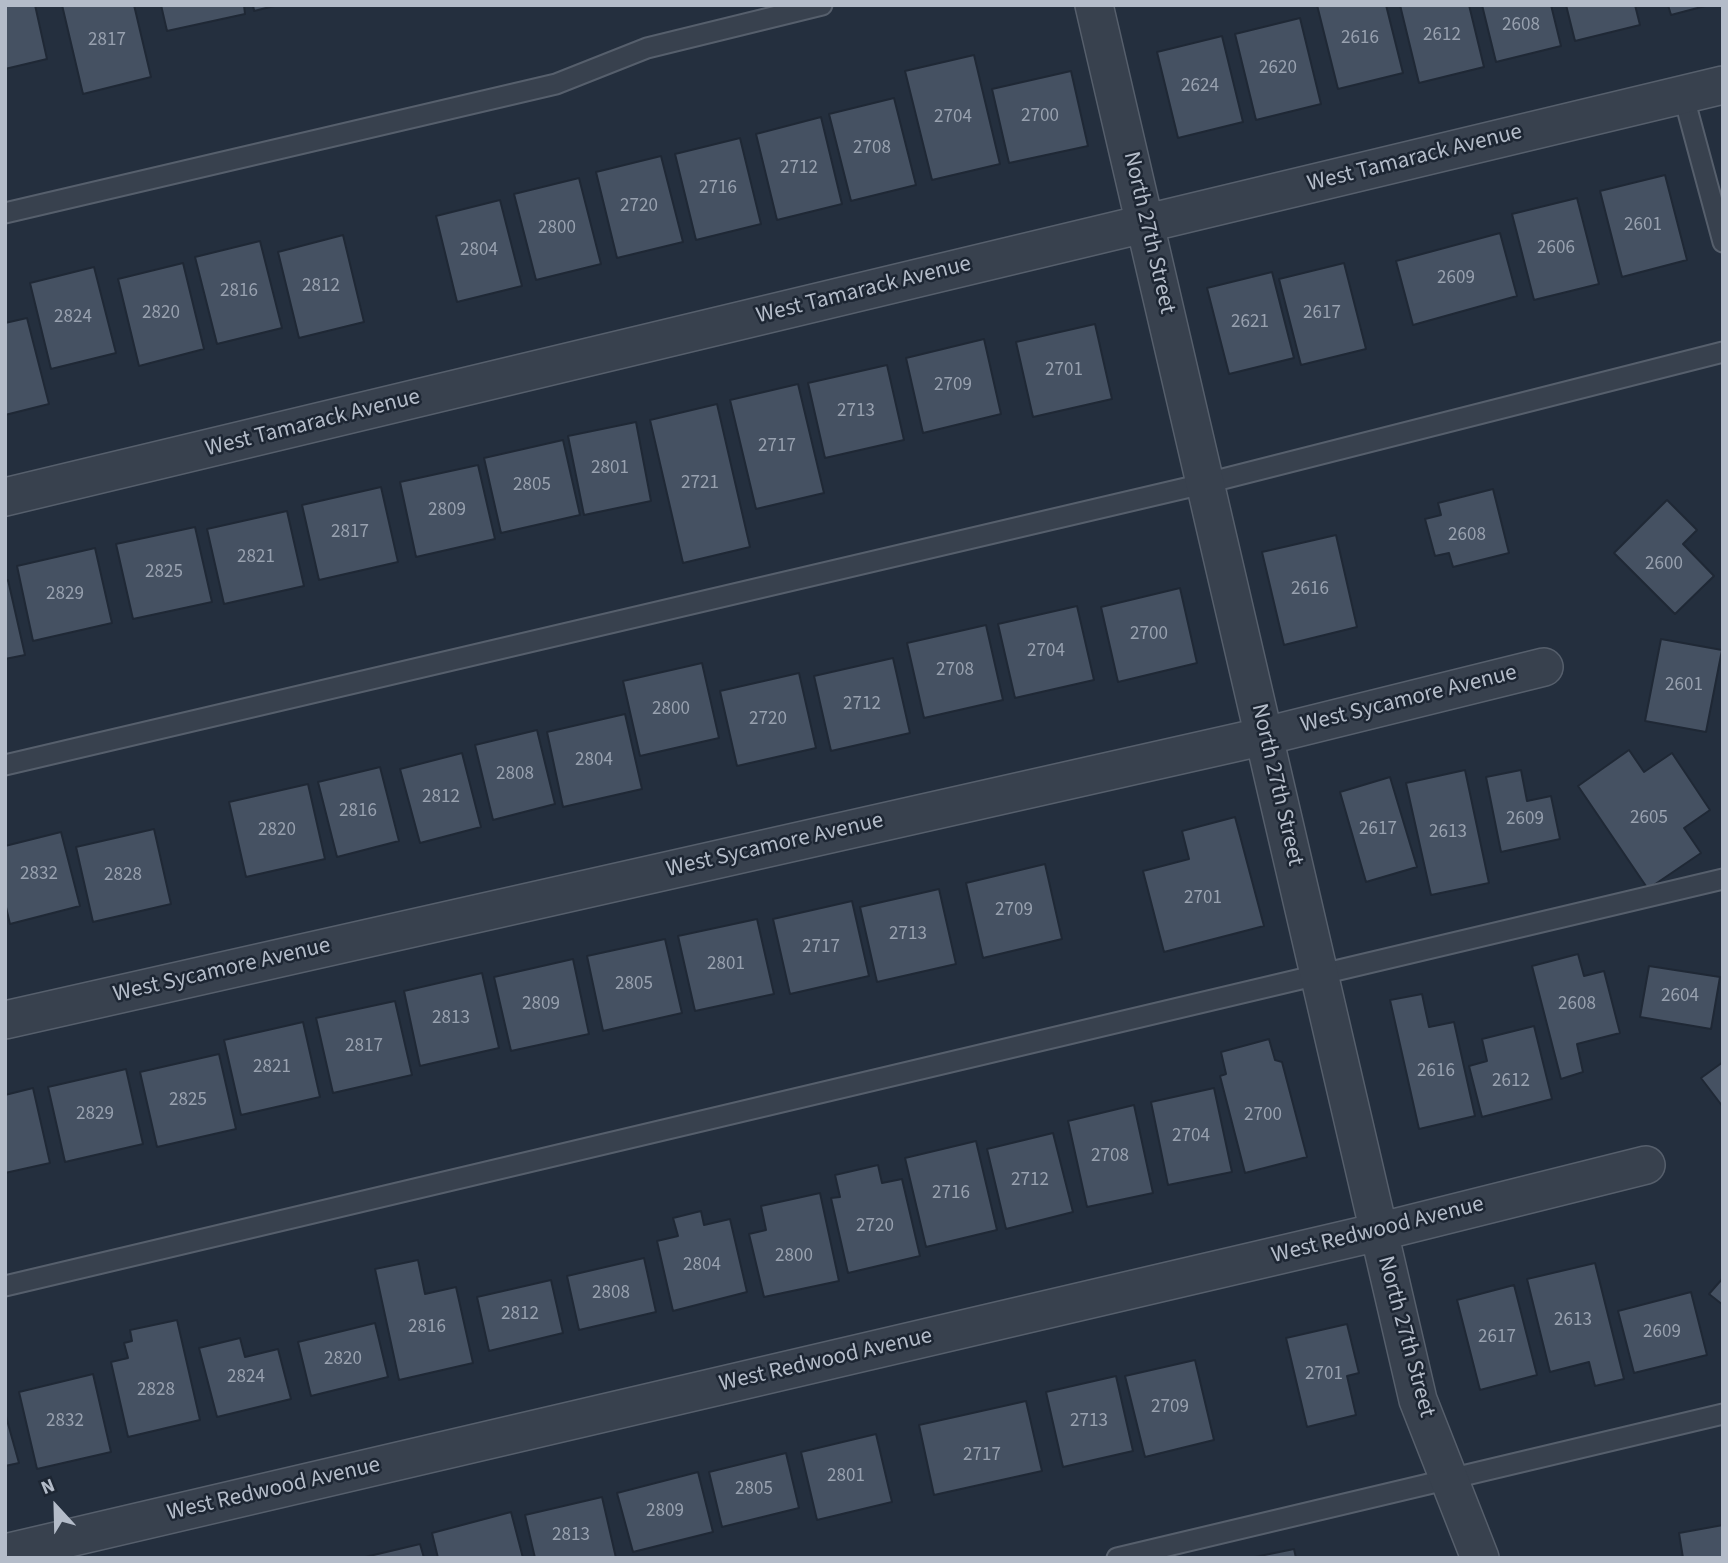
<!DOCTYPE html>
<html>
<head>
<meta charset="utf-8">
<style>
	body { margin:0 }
	#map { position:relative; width:1728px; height:1563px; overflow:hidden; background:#242f3e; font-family:"Source Sans 3",sans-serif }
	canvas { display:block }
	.frame { position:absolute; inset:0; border:7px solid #b4bcc9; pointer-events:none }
	.north { position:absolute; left:21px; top:1472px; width:70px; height:70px; -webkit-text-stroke:5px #1d2633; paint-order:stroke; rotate:338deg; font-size:19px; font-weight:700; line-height:28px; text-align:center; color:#b4bcc9 }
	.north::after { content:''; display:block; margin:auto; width:24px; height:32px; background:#b4bcc9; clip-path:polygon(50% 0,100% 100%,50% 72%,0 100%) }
</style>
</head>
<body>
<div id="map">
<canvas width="1728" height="1563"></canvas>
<div class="frame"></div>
<div class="north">N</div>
</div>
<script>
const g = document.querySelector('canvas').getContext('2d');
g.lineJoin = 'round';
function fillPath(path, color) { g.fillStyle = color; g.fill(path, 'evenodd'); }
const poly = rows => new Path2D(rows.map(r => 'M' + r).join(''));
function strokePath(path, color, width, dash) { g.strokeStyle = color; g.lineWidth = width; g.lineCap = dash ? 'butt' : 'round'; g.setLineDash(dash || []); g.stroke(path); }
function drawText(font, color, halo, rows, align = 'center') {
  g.font = font + ' "Source Sans 3",sans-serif'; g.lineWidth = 5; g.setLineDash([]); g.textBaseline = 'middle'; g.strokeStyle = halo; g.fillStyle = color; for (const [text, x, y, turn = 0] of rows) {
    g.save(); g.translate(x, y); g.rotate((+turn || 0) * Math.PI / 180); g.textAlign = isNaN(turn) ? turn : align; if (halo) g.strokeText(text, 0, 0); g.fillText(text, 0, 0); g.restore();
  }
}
const building = poly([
	[5,5,35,5,47,59,5,69,5,5],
	[62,5,134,5,151,77,83,94,62,5],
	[161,5,244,5,245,14,167,31,161,5],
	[253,5,278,5,254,11,253,5],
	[1317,5,1386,5,1403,73,1338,89,1317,5],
	[1400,5,1469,5,1484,67,1419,83,1400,5],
	[1482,5,1551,5,1561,46,1496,62,1482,5],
	[1566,5,1635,5,1640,25,1575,41,1566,5],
	[1668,5,1709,5,1671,15,1668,5],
	[1300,18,1321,104,1256,120,1235,34,1300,18],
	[1222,36,1243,122,1178,138,1157,52,1222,36],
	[974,55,1000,164,932,180,905,71,974,55],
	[1071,71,1088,146,1009,163,992,89,1071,71],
	[894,98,916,185,851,201,829,114,894,98],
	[821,117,842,204,777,220,756,134,821,117],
	[740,138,761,224,696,240,675,154,740,138],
	[661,156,683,242,617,258,596,172,661,156],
	[1665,175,1687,260,1622,277,1600,191,1665,175],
	[579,178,601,264,536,280,514,194,579,178],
	[1577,198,1599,284,1534,300,1512,214,1577,198],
	[500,200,522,286,457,302,436,216,500,200],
	[1500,233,1517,296,1413,325,1396,261,1500,233],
	[343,235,364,322,299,338,278,252,343,235],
	[260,241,282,328,217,344,195,257,260,241],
	[183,263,204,349,139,366,118,279,183,263],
	[1344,263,1366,349,1301,365,1279,279,1344,263],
	[94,267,116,353,51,369,30,283,94,267],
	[1272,272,1294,358,1229,374,1207,288,1272,272],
	[27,318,49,404,5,415,5,323,27,318],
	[1095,324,1112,399,1033,417,1016,342,1095,324],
	[984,339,1001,414,923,433,906,358,984,339],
	[887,365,904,440,825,458,808,383,887,365],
	[798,384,824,493,756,509,730,400,798,384],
	[717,404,750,547,683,563,650,420,717,404],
	[636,422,651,501,584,515,568,436,636,422],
	[563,440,580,515,501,533,484,458,563,440],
	[478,465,495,539,416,557,400,482,478,465],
	[381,487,398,562,319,580,302,505,381,487],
	[1493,489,1509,553,1453,567,1449,553,1435,556,1425,519,1441,515,1438,503,1493,489],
	[1667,500,1697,530,1683,544,1714,576,1675,614,1614,553,1667,500],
	[287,511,304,586,224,604,207,529,287,511],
	[195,527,212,602,133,619,116,544,195,527],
	[1336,535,1357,627,1284,645,1262,552,1336,535],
	[95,548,112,623,33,641,17,566,95,548],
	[8,580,25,655,5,659,5,581,8,580],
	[1180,588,1197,663,1118,682,1101,607,1180,588],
	[1077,606,1094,680,1015,698,998,624,1077,606],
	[986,625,1003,700,924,718,907,643,986,625],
	[1661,639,1722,650,1706,732,1645,721,1661,639],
	[893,658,910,733,831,751,814,676,893,658],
	[702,663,719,738,640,756,623,681,702,663],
	[799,673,816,748,737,766,720,691,799,673],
	[625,714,642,789,563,807,547,732,625,714],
	[537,730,555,804,493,820,475,745,537,730],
	[1629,750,1644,772,1672,753,1710,810,1684,828,1701,853,1648,889,1578,786,1629,750],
	[462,753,481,827,420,843,400,769,462,753],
	[380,767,399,841,337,857,318,782,380,767],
	[1465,770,1489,883,1431,895,1406,783,1465,770],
	[1521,770,1527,801,1551,796,1560,839,1501,852,1486,777,1521,770],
	[1390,777,1417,867,1366,882,1340,792,1390,777],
	[308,784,325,859,246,877,229,802,308,784],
	[1235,817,1264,926,1164,952,1143,871,1189,859,1182,831,1235,817],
	[154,829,171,904,93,922,76,847,154,829],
	[61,832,80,906,10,924,5,903,5,846,61,832],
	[1045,864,1062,939,983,958,966,883,1045,864],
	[939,889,956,964,877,982,860,907,939,889],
	[852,901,869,976,790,994,773,919,852,901],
	[757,919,774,994,695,1011,678,936,757,919],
	[665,939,682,1013,603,1031,587,956,665,939],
	[1578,954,1584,976,1604,971,1620,1033,1577,1044,1583,1072,1561,1079,1532,966,1578,954],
	[573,959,589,1034,511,1051,494,977,573,959],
	[1649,966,1720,977,1711,1029,1640,1017,1649,966],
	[482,973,499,1048,420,1066,404,991,482,973],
	[1422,994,1429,1027,1454,1022,1475,1116,1419,1129,1390,1000,1422,994],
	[395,1001,412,1075,333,1093,316,1018,395,1001],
	[303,1022,320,1097,241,1115,224,1040,303,1022],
	[1534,1026,1552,1099,1482,1117,1469,1066,1487,1061,1482,1039,1534,1026],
	[1269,1039,1275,1060,1282,1062,1307,1157,1245,1173,1220,1076,1226,1074,1221,1052,1269,1039],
	[219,1054,236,1129,157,1147,140,1072,219,1054],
	[1723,1062,1723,1107,1701,1078,1723,1062],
	[126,1069,143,1144,65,1162,48,1087,126,1069],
	[33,1088,50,1163,5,1173,5,1095,33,1088],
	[1214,1088,1232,1172,1168,1185,1151,1102,1214,1088],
	[1134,1105,1153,1193,1087,1207,1068,1121,1134,1105],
	[1053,1133,1073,1212,1006,1229,987,1149,1053,1133],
	[976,1141,997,1230,926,1247,905,1158,976,1141],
	[878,1165,882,1183,902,1179,920,1256,848,1273,831,1198,840,1197,835,1175,878,1165],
	[820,1193,839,1281,764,1297,749,1234,766,1230,761,1206,820,1193],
	[701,1211,704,1225,730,1219,747,1292,673,1311,657,1241,678,1236,673,1218,701,1211],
	[644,1258,656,1312,579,1330,567,1276,644,1258],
	[418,1260,425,1294,456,1287,473,1363,399,1380,375,1269,418,1260],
	[1595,1263,1624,1379,1595,1386,1589,1362,1550,1372,1527,1279,1595,1263],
	[1723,1278,1723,1305,1709,1294,1723,1278],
	[551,1280,563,1333,489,1351,477,1297,551,1280],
	[1514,1285,1537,1375,1480,1390,1457,1300,1514,1285],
	[1691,1292,1707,1355,1634,1373,1618,1311,1691,1292],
	[177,1320,200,1420,128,1437,111,1362,128,1358,124,1343,132,1341,130,1330,177,1320],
	[375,1323,388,1377,311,1396,298,1342,375,1323],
	[1347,1324,1359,1373,1347,1376,1356,1415,1307,1427,1286,1338,1347,1324],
	[240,1338,245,1357,278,1349,291,1399,217,1417,199,1348,240,1338],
	[1195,1360,1214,1440,1145,1457,1125,1376,1195,1360],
	[93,1374,111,1452,37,1469,19,1392,93,1374],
	[1116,1376,1133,1451,1063,1467,1046,1392,1116,1376],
	[1026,1401,1042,1471,934,1495,919,1425,1026,1401],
	[5,1413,19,1463,5,1466,5,1413],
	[876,1434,892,1502,817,1520,801,1452,876,1434],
	[786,1453,799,1508,722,1527,709,1472,786,1453],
	[698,1472,713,1532,633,1552,617,1493,698,1472],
	[602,1497,616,1558,535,1558,525,1515,602,1497],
	[511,1512,523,1558,438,1558,432,1533,511,1512],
	[1723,1525,1723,1558,1683,1558,1679,1533,1723,1525],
	[420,1544,424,1558,361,1558,420,1544],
	[1294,1549,1296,1558,1250,1558,1294,1549]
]);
fillPath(building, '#455162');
strokePath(building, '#1f2835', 2);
const service = poly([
	[1683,94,1723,242],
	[5,213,556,84,647,48,822,5],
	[5,765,1207,483,1723,352],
	[5,1286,1723,879],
	[1117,1558,1723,1414]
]);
const minor = poly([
	[1094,5,1418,1400,1480,1558],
	[5,497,1723,85],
	[5,1020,1265,736,1544,667],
	[5,1553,1378,1232,1646,1165]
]);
strokePath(service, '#565f6c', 23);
strokePath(minor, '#565f6c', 40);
strokePath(service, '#38414e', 19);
strokePath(minor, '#38414e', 37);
drawText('19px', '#98a1af', null, [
	["2608",1521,26],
	["2612",1442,36],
	["2616",1360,39],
	["2817",107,41],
	["2620",1278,69],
	["2624",1200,87],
	["2700",1040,117],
	["2704",953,118],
	["2708",872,149],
	["2712",799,169],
	["2716",718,189],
	["2720",639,207],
	["2601",1643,226],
	["2800",557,229],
	["2606",1556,249],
	["2804",479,251],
	["2609",1456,279],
	["2812",321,287],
	["2816",239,292],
	["2820",161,314],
	["2617",1322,314],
	["2824",73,318],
	["2621",1250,323],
	["2701",1064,371],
	["2709",953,386],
	["2713",856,412],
	["2717",777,447],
	["2801",610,469],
	["2721",700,484],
	["2805",532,486],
	["2809",447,511],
	["2817",350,533],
	["2608",1467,536],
	["2821",256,558],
	["2600",1664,565],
	["2825",164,573],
	["2616",1310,590],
	["2829",65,595],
	["2700",1149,635],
	["2704",1046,652],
	["2708",955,671],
	["2601",1684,686],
	["2712",862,705],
	["2800",671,710],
	["2720",768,720],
	["2804",594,761],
	["2808",515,775],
	["2812",441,798],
	["2816",358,812],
	["2605",1649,819],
	["2609",1525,820],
	["2617",1378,830],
	["2820",277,831],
	["2613",1448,833],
	["2832",39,875],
	["2828",123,876],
	["2701",1203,899],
	["2709",1014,911],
	["2713",908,935],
	["2717",821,948],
	["2801",726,965],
	["2805",634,985],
	["2604",1680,997],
	["2809",541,1005],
	["2608",1577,1005],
	["2813",451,1019],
	["2817",364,1047],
	["2821",272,1068],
	["2616",1436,1072],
	["2612",1511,1082],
	["2825",188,1101],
	["2829",95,1115],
	["2700",1263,1116],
	["2704",1191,1137],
	["2708",1110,1157],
	["2712",1030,1181],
	["2716",951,1194],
	["2720",875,1227],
	["2800",794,1257],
	["2804",702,1266],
	["2808",611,1294],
	["2812",520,1315],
	["2613",1573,1321],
	["2816",427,1328],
	["2609",1662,1333],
	["2617",1497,1338],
	["2820",343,1360],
	["2701",1324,1375],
	["2824",246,1378],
	["2828",156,1391],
	["2709",1170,1408],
	["2832",65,1422],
	["2713",1089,1422],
	["2717",982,1456],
	["2801",846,1477],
	["2805",754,1490],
	["2809",665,1512],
	["2813",571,1536]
]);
drawText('23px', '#b4bcc9', '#1d2633', [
	["West Tamarack Avenue",1415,159,-14],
	["North 27th Street",1148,233,77],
	["West Tamarack Avenue",864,291,-14],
	["West Tamarack Avenue",313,424,-14],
	["West Sycamore Avenue",1409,700,-14],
	["North 27th Street",1276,785,77],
	["West Sycamore Avenue",775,846,-13],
	["West Sycamore Avenue",222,971,-13],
	["West Redwood Avenue",1378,1231,-14],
	["North 27th Street",1405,1337,75],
	["West Redwood Avenue",826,1361,-13],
	["West Redwood Avenue",274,1490,-13]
]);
</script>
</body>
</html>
